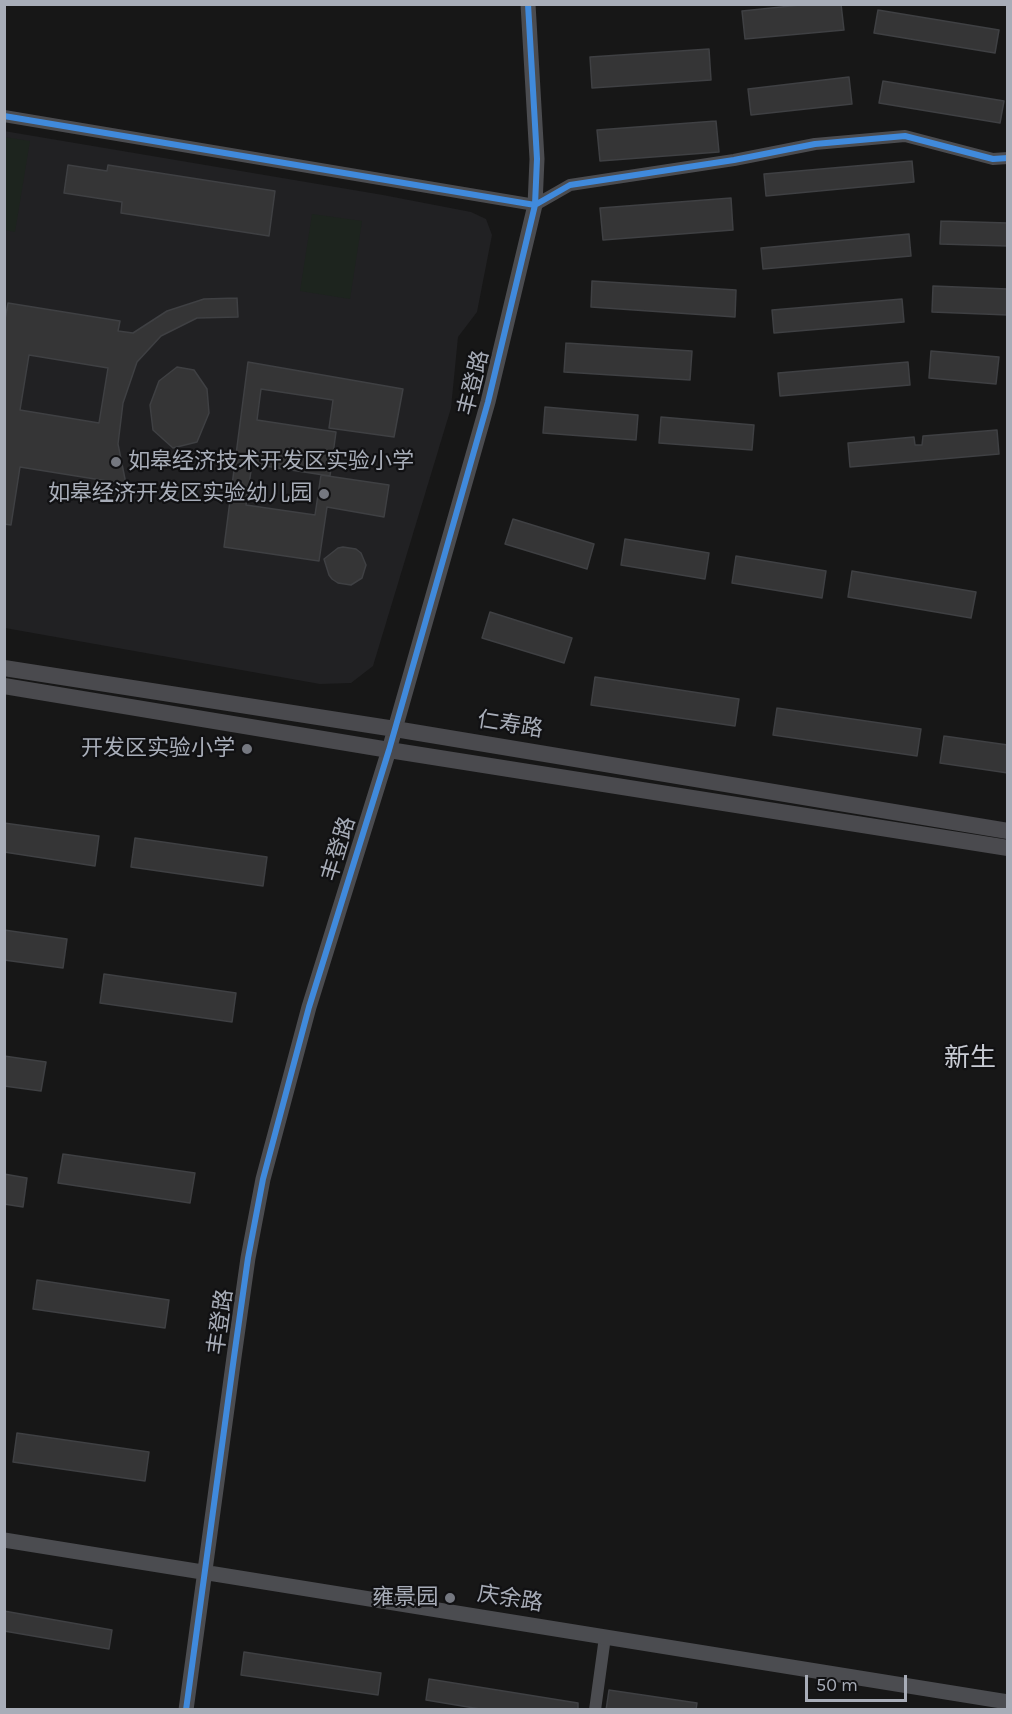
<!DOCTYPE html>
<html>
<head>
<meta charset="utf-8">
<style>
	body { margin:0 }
	#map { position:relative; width:1012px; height:1714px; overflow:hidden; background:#171717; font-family:Karla,sans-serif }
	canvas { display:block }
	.frame { position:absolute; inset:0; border:6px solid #a8adb8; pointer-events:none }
	.scale { position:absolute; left:805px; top:1675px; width:102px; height:27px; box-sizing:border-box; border:3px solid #a8adb8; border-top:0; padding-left:8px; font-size:18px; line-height:21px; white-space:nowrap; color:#a8adb8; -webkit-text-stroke:4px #111113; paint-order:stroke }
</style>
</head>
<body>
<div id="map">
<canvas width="1012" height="1714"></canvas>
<div class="frame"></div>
<div class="scale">50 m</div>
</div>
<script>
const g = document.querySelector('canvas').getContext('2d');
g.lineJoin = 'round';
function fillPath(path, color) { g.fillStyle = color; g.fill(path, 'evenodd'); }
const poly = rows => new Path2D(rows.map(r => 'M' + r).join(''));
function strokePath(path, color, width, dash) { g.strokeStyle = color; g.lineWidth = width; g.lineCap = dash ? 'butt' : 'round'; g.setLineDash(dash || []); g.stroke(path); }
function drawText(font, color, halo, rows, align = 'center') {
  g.font = font + ' Karla,"Noto Sans SC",sans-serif'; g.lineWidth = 4.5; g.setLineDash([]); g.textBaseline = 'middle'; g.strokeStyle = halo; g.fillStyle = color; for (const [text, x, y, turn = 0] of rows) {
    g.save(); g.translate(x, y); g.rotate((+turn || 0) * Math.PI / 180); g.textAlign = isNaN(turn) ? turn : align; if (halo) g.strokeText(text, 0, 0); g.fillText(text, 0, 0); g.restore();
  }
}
fillPath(poly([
	[4,131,383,195,471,212,486,219,492,235,477,312,458,337,451,408,373,666,351,683,320,684,5,628]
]), '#212123');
fillPath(poly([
	[4,137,30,141,15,232,5,230],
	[312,214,362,221,350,299,300,291]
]), '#1d241e');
const building = poly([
	[810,4,841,4,844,30,745,39,742,11,810,4],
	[878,10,999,30,995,53,874,33,878,10],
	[709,49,711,80,592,88,590,57,709,49],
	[849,77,852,104,751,115,748,89,849,77],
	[883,81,1004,101,1000,123,879,103,883,81],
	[716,121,719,152,600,161,597,130,716,121],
	[912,161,914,182,766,196,764,174,912,161],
	[68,165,107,171,108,165,275,191,269,236,121,213,122,202,64,193,68,165],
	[731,198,733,230,603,240,600,208,731,198],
	[941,221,1008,223,1008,246,940,244,941,221],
	[909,234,911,256,763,269,761,248,909,234],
	[592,281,736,290,735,317,591,307,592,281],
	[933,286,1008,289,1008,315,932,312,933,286],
	[237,298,238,317,197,318,161,336,137,362,123,403,118,444,126,484,20,467,11,525,4,524,4,325,8,303,120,321,118,331,133,333,167,311,204,299,237,298],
	[29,355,108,368,99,423,20,410,29,355],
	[902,299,904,322,774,333,772,310,902,299],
	[566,343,692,351,690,380,564,372,566,343],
	[931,351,999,357,996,384,929,378,931,351],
	[248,362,403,389,394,437,329,428,333,400,261,389,257,420,336,432,330,476,252,464,246,505,315,515,321,475,389,485,384,517,327,507,319,561,224,547,248,362],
	[908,362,910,385,780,396,778,373,908,362],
	[177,367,194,370,207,389,209,413,197,442,173,448,153,430,150,405,159,381,177,367],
	[545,407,638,415,636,440,543,433,545,407],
	[661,417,754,425,752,450,659,443,661,417],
	[997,430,999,454,850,467,848,443,914,437,915,445,922,445,923,436,997,430],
	[513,519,594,544,587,569,505,544,513,519],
	[625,539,709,553,705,579,621,565,625,539],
	[343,547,356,549,361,553,366,565,362,578,351,585,338,583,332,579,329,575,324,559,338,548,343,547],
	[736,556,826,571,822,598,732,583,736,556],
	[852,571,976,592,971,618,848,597,852,571],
	[490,612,572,638,564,663,482,638,490,612],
	[595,677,739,699,735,726,591,705,595,677],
	[777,708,921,729,917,756,773,735,777,708],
	[944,736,1008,745,1008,773,940,763,944,736],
	[4,823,99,836,95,866,4,852,4,823],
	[135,838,267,857,263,886,131,867,135,838],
	[4,930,67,939,63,968,4,960,4,930],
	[104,974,236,993,232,1022,100,1003,104,974],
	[4,1056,46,1062,41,1091,4,1086,4,1056],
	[63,1154,195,1173,190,1203,58,1183,63,1154],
	[4,1174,27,1178,23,1207,4,1204,4,1174],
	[37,1280,169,1300,165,1328,33,1309,37,1280],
	[17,1433,149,1452,145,1481,13,1462,17,1433],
	[4,1611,112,1630,109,1649,4,1631,4,1611],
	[244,1652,381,1673,378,1695,241,1675,244,1652],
	[429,1679,578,1703,578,1710,486,1710,426,1700,429,1679],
	[609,1690,697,1703,696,1710,606,1710,609,1690]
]);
fillPath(building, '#353536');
strokePath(building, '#3f4043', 1.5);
strokePath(poly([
	[4,116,535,205,570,185,734,160,815,144,905,136,993,159,1008,158],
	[595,1710,605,1637]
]), '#4b4c50', 12);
strokePath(poly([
	[4,1540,1008,1702],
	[186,1710,234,1357,248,1258,263,1179,309,1007,389,750,488,402,535,205,537,159,528,4]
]), '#4b4c50', 15);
strokePath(poly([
	[4,668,395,729,1008,831],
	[4,686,389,750,1008,848]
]), '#4a4a4e', 16);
strokePath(poly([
	[4,116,535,205,570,185,734,160,815,144,905,136,993,159,1008,158],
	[186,1710,234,1357,248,1258,263,1179,309,1007,389,750,488,402,535,205,537,159,528,4]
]), '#408adc', 6);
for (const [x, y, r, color] of [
	[116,462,6,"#757880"],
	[324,494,6,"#757880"],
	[247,749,6,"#757880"],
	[450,1598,6,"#757880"]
]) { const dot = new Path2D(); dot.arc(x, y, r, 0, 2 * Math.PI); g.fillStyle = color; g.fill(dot); strokePath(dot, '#111113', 2); }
drawText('22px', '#a8adb8', '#111113', [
	["丰登路",474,383,-76],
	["仁寿路",510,725,9],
	["丰登路",339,849,-73],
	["丰登路",221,1322,-82],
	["庆余路",510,1599,9]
]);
drawText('22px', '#a8adb8', '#111113', [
	["如皋经济技术开发区实验小学",128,462,"left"],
	["如皋经济开发区实验幼儿园",312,494],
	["开发区实验小学",235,749],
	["雍景园",438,1598]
], 'right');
drawText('26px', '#c9ccd4', '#111113', [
	["新生",970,1059]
]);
</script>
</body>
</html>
